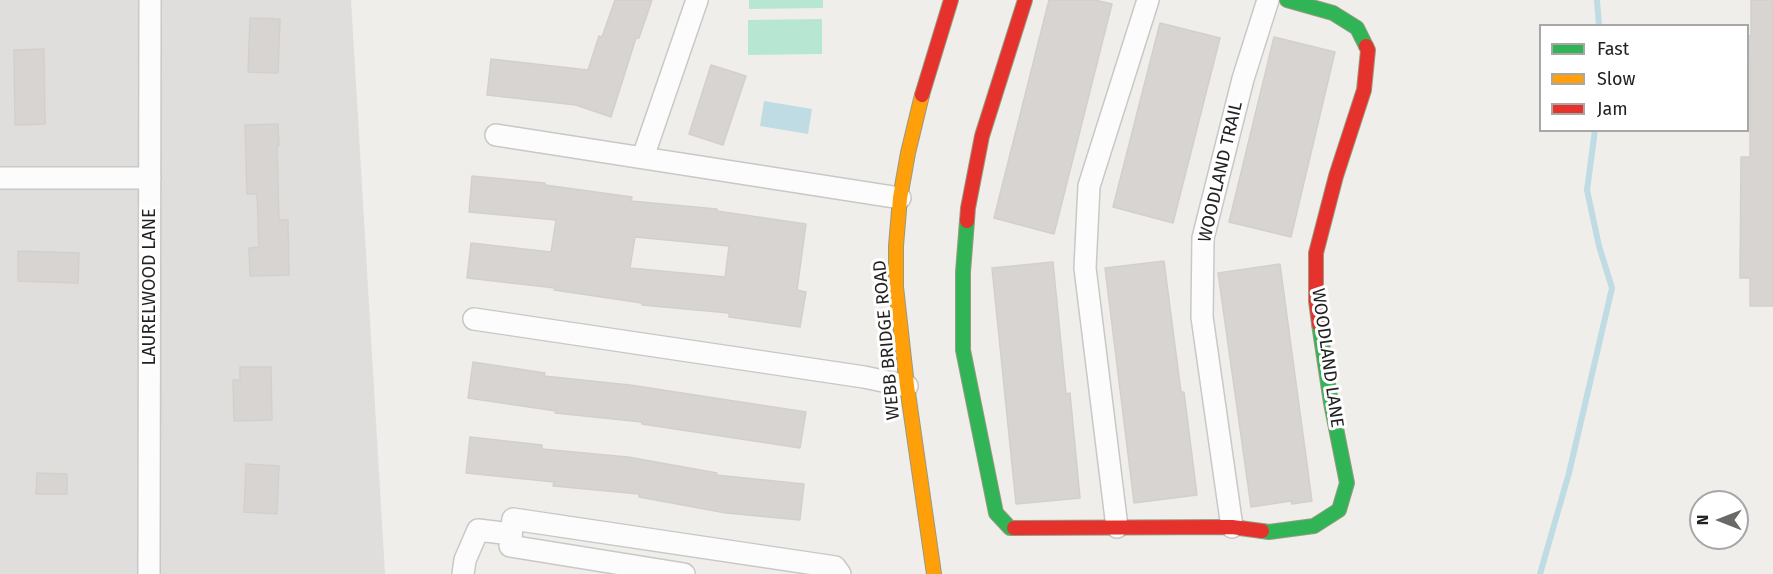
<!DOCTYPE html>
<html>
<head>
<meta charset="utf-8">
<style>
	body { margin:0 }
	#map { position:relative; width:1773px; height:574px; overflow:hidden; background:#f0eeeb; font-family:"Fira Sans",sans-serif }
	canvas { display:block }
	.legend { position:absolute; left:1539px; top:24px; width:210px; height:108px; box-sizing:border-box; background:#fff; border:2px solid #a7a7a7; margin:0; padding:8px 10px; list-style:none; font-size:18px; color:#222 }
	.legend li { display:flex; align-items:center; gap:12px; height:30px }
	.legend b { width:30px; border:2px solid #a7a7a7 }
	.north { position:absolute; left:1689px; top:490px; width:60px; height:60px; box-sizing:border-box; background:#fff; border:2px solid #a7a7a7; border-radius:50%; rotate:270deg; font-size:16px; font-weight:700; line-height:24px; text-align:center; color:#222 }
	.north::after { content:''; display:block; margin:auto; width:21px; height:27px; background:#6a6968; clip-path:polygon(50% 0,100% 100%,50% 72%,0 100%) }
</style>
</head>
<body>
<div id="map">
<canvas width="1773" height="574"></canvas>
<ul class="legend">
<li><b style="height:8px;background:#30b455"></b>Fast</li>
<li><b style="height:8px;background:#ff9f0a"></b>Slow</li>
<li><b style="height:8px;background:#e5322d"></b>Jam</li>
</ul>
<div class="north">N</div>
</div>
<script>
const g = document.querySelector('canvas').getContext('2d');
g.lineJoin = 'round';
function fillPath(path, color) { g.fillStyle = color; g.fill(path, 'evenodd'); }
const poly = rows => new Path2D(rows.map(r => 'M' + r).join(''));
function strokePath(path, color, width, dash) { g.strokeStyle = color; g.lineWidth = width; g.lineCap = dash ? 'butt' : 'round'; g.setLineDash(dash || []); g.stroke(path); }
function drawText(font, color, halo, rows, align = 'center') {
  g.font = font + ' "Fira Sans",sans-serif'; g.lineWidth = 6; g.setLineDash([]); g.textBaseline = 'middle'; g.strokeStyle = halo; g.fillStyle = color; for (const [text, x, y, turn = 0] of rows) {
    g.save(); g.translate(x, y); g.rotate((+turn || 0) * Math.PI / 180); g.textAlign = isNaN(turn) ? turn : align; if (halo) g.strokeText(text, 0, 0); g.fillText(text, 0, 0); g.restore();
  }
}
fillPath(poly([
	[0,0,351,0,385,574,0,574]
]), '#dfdedc');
fillPath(poly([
	[749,0,823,0,823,8,749,9],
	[822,19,822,54,748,55,748,20]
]), '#b7e6d2');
fillPath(poly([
	[764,101,812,109,808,134,760,126]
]), '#bfdbe3');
strokePath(poly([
	[1597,0,1599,26],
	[1540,574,1569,473,1612,288,1599,246,1587,190,1595,130]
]), '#bfdbe3', 6);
const building = poly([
	[615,0,652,0,639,38,636,38,611,117,576,105,487,95,491,59,588,70,599,36,602,37,615,0],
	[1049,0,1095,0,1112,4,1054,234,994,218,1049,0],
	[1751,0,1773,0,1773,306,1750,306,1750,278,1740,278,1741,157,1750,157,1750,57,1748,57,1748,36,1751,36,1751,0],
	[250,18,280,19,278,73,248,72,250,18],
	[1160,23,1220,38,1173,223,1113,207,1160,23],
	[1274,37,1335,52,1291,237,1229,222,1274,37],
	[44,49,45,124,15,125,14,50,44,49],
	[711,65,746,76,723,145,689,134,711,65],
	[278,124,279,146,277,146,279,220,288,220,289,275,250,276,249,248,259,247,257,194,247,194,245,125,278,124],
	[472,176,545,183,545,185,632,197,631,201,717,209,717,211,806,224,797,290,806,292,800,327,729,317,729,313,642,305,642,303,554,290,555,288,467,278,471,243,551,252,556,220,469,212,472,176],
	[635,237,729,246,725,277,630,268,635,237],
	[18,251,79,253,78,283,18,281,18,251],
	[1164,261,1181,392,1184,392,1197,495,1134,503,1105,268,1164,261],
	[1053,262,1066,394,1070,393,1080,498,1016,504,992,268,1053,262],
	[1280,264,1312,501,1292,504,1291,501,1251,507,1218,273,1280,264],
	[473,362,545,373,544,376,630,385,806,412,800,448,642,424,642,422,555,413,556,411,468,398,473,362],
	[240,367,271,367,272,420,234,421,233,380,240,380,240,367],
	[470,437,542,445,542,449,628,457,717,473,716,475,804,484,800,520,726,513,639,497,639,494,553,486,554,482,466,473,470,437],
	[246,464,279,466,277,514,244,512,246,464],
	[37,473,67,474,67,494,36,494,37,473]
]);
fillPath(building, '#d7d4d2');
strokePath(building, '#d3d0cc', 1.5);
const street = poly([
	[496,135,900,198],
	[643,157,697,0],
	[0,178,150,178],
	[474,319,864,377,907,386],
	[1117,527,1085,268,1089,186,1148,0],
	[1232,527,1202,317,1203,238,1243,79,1268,0],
	[149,574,150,0],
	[463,574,465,560,478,530,511,534],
	[684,574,510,546,513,519,835,567,840,574]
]);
const fast = poly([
	[1287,0,1333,13,1357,28,1366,46],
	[967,221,963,272,963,350,996,513,1010,528,1014,528],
	[1262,531,1269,532,1314,526,1339,510,1347,483,1331,403,1319,324]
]);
const slow = poly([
	[922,95,908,153,900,198,896,246,896,287,907,386,934,574]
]);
const jam = poly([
	[922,95,951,0],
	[967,221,968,208,982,136,1025,0],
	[1319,324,1316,301,1316,253,1336,176,1364,90,1368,50,1366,46],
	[1014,528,1232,527,1262,531]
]);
strokePath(street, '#c9c8c7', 24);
strokePath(fast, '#999a82', 16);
strokePath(slow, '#999a82', 16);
strokePath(jam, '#999a82', 16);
strokePath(street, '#fdfcfc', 21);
strokePath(fast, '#30b455', 14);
strokePath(slow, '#ff9f0a', 14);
strokePath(jam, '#e5322d', 14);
drawText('18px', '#222', '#fff', [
	["WOODLAND TRAIL",1221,172,-77],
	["LAURELWOOD LANE",150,287,-90],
	["WEBB BRIDGE ROAD",887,340,-95],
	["WOODLAND LANE",1327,358,82]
]);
</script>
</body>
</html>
